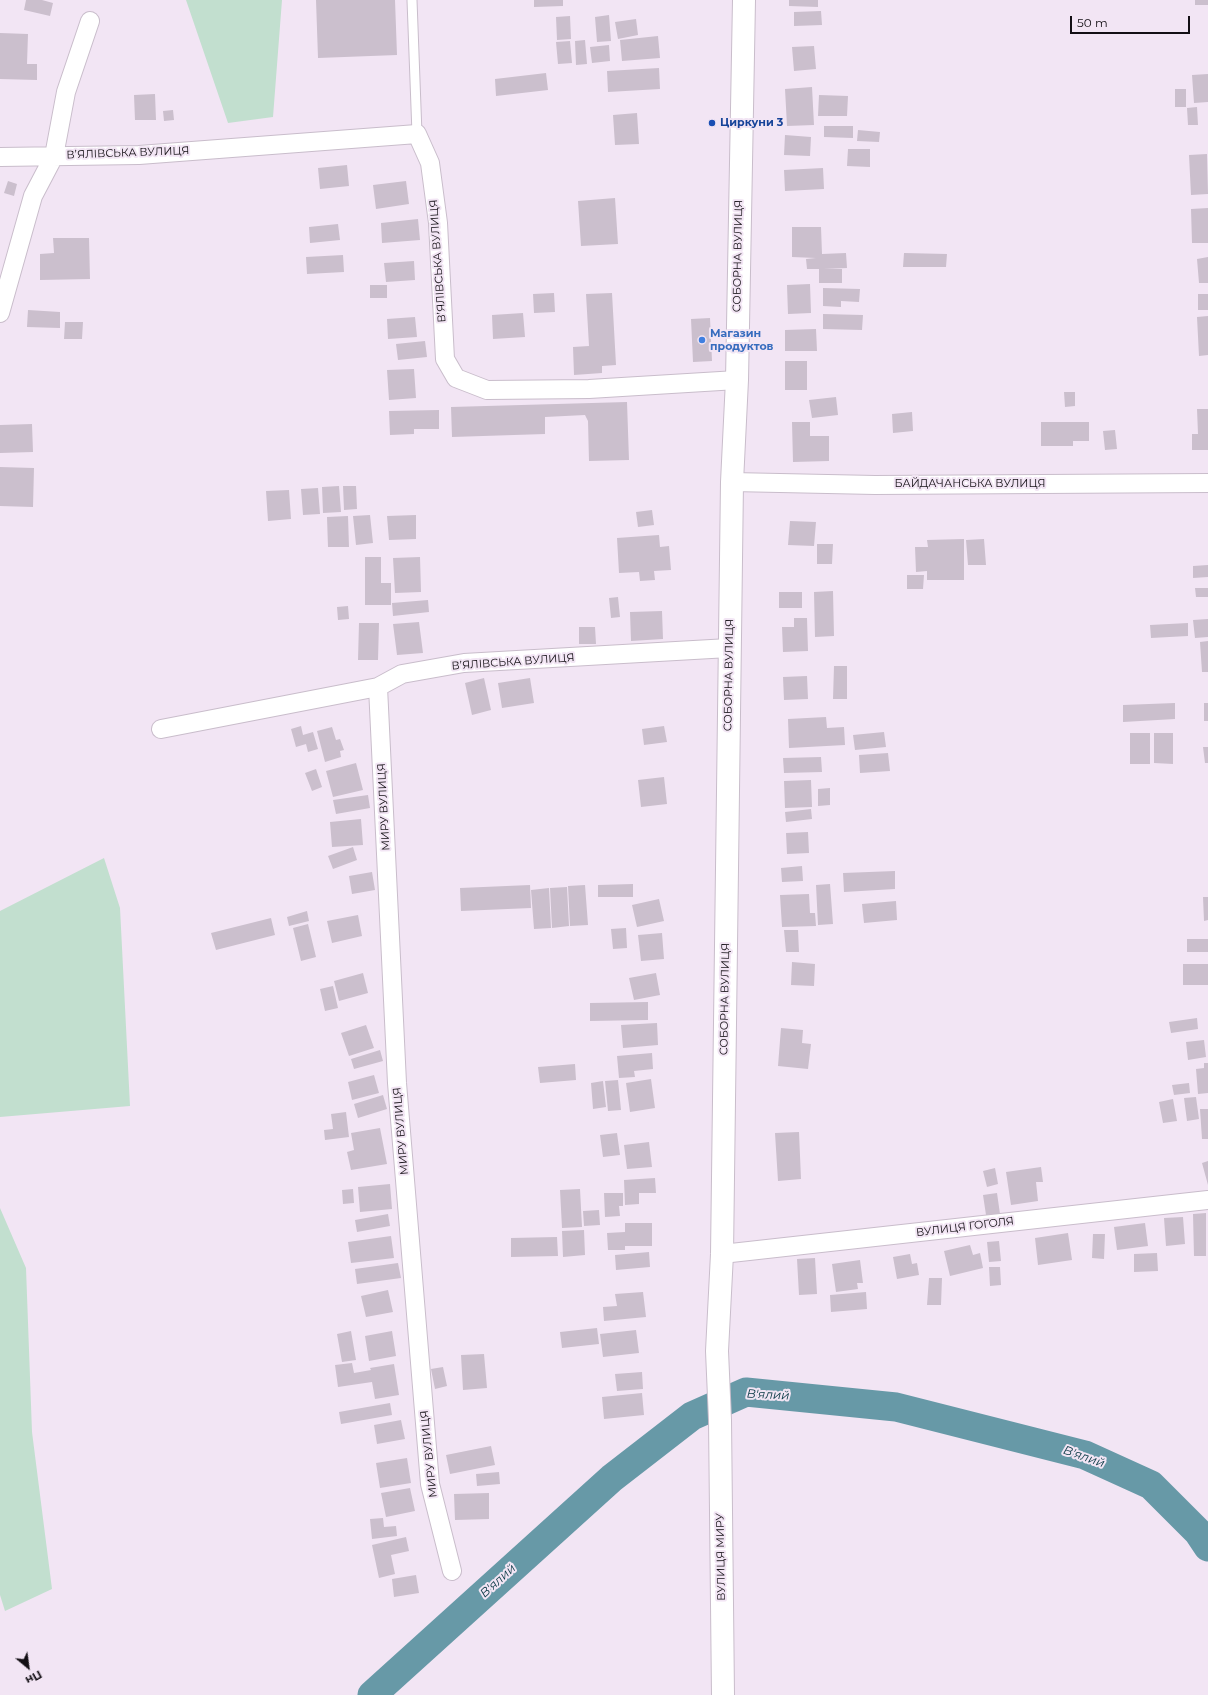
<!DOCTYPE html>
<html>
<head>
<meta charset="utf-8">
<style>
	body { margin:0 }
	#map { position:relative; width:1208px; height:1695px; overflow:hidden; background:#f2e5f4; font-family:Montserrat,sans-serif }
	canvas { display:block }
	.north { position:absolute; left:8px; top:1647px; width:40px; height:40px; -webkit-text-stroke:3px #f2e5f4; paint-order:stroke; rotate:151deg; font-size:11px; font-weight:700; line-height:16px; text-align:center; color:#130f14 }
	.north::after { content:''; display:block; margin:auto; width:14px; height:18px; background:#130f14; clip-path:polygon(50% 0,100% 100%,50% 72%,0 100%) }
	.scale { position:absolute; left:1070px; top:16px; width:120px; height:18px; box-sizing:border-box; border:2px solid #130f14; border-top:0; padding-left:5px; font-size:12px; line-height:14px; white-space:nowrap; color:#130f14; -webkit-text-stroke:3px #f2e5f4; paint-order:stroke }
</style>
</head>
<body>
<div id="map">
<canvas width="1208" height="1695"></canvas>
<div class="north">Пн</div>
<div class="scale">50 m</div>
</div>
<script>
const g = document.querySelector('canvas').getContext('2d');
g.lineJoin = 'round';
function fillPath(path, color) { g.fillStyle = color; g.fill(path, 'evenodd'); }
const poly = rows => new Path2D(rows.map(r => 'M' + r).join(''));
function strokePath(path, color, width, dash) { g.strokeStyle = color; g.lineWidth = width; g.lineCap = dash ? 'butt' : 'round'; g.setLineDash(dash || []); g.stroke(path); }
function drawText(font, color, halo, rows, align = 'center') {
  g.font = font + ' Montserrat,sans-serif'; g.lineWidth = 4; g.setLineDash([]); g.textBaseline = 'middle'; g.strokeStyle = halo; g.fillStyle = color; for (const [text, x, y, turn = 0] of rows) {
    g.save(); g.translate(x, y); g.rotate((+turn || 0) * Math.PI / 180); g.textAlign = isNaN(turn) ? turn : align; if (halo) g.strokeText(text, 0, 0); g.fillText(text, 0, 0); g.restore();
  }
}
fillPath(poly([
	[186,0,282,0,273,117,228,123],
	[104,858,120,908,130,1106,0,1117,0,911],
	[0,1208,26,1268,32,1432,52,1589,5,1611,0,1595]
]), '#c2dfcf');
strokePath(poly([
	[372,1695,612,1478,692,1416,746,1392,896,1407,1085,1455,1151,1485,1198,1532,1208,1547]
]), '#6799a7', 29);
fillPath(poly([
	[26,0,42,0,53,3,50,16,24,10],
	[316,0,395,0,397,55,318,58],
	[534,0,563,0,563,6,534,7],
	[789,0,818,0,818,7,789,6],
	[1195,0,1208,0,1208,5,1195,5],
	[821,11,822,25,794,26,794,12],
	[609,15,611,41,597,42,595,17],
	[570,16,571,39,557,40,556,17],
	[636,19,638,35,618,39,615,22],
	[0,33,28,34,27,64,37,64,37,80,0,79],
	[658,36,660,58,622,61,620,40],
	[585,40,587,64,576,65,575,41],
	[570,41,572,63,558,64,556,42],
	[609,45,610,61,592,63,590,47],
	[814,46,816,69,794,71,792,47],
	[659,68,660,89,608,92,607,71],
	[546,73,548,90,496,96,495,79],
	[1208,74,1208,102,1194,103,1192,75],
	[812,87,814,125,787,126,785,89],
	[1175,89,1186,89,1186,107,1175,107],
	[155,94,156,120,135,120,134,95],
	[819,95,848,96,847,116,818,116],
	[1197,107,1198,125,1188,125,1187,108],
	[173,110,174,120,164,121,163,111],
	[637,113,639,144,615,145,613,115],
	[824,126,853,126,853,138,824,137],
	[858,130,880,132,879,142,857,141],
	[785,135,811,137,810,156,784,155],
	[848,149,870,149,870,167,847,166],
	[1207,154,1208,194,1191,195,1189,155],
	[347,165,349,186,320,189,318,168],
	[823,168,824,189,785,191,784,170],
	[8,181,17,184,14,196,4,193],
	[406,181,409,204,376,209,373,185],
	[615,198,618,244,581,246,578,201],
	[1208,208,1208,243,1192,243,1191,209],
	[418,219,420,240,382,243,381,223],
	[338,224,340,240,310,243,309,227],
	[792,227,821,227,822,254,846,253,847,268,824,269,842,269,842,283,819,283,819,269,807,269,806,259,816,258,792,257],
	[53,238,89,238,90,279,40,280,40,254,54,253],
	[904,253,947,254,946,267,903,267],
	[343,255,344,272,307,274,306,257],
	[1208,257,1208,283,1199,283,1197,259],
	[414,261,415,280,386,282,384,263],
	[810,284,811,313,788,314,787,285],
	[370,285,387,285,387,298,370,298],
	[823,288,860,289,859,302,841,301,841,307,823,306],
	[554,293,555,312,534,313,533,294],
	[612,293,616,365,602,366,602,373,574,375,573,347,589,346,586,294],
	[1198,294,1208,294,1208,310,1198,310],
	[28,310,60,312,60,328,27,327],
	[523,313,525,337,493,339,492,315],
	[823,314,863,315,862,330,823,329],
	[1208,316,1208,355,1199,356,1197,317],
	[415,317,417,337,388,339,387,319],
	[710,318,712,361,693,362,691,319],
	[65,322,83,322,82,339,64,339],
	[816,329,817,351,785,351,785,330],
	[425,341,427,357,398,360,396,344],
	[785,361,807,361,807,390,785,390],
	[414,369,416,398,389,400,387,370],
	[1064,392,1075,392,1075,406,1065,407],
	[836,397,838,415,812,418,809,400],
	[627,402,629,460,589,461,588,421,585,415,545,417,545,434,452,437,451,407],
	[1197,409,1208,409,1208,450,1192,450,1192,434,1198,434],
	[439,410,439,429,414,429,414,434,390,435,389,411],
	[912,412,913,431,893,433,892,414],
	[792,422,810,422,810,436,829,436,829,461,793,462],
	[1041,422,1089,422,1089,441,1073,441,1073,446,1041,446],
	[32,424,33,452,0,453,0,425],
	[1115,430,1117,449,1105,450,1103,431],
	[0,467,34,468,33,507,0,506],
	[339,486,341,512,323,513,322,487],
	[343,486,356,486,357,509,344,510],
	[318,488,320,514,303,515,301,489],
	[289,490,291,519,268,521,266,491],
	[652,510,654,525,638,527,636,512],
	[370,515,373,543,356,545,353,516],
	[416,515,416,539,389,540,387,516],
	[348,516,349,547,328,547,327,517],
	[790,521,816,522,814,546,788,545],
	[659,535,660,547,669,546,671,570,654,571,655,580,640,581,639,572,619,573,617,538],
	[964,539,964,580,927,580,927,571,916,572,915,547,928,547,927,540],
	[984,539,986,565,968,565,966,540],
	[817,544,833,544,832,564,817,564],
	[365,557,381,557,381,583,391,583,391,605,365,605],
	[420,557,421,592,395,593,393,558],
	[1208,565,1208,577,1193,578,1193,566],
	[907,575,924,575,923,589,907,589],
	[1195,588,1208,588,1208,597,1196,597],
	[833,591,834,636,815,637,814,592],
	[779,592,802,592,802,608,779,608],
	[618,597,620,617,611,618,609,598],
	[428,600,429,612,393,616,392,603],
	[348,606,349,619,338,620,337,607],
	[662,611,663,639,631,641,630,612],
	[794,618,807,618,808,651,783,652,782,627,794,627],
	[1208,619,1208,637,1195,638,1193,620],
	[419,622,423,653,397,655,393,624],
	[359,623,379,623,378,660,358,660],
	[1188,623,1188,636,1151,638,1150,625],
	[579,627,595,627,596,644,579,644],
	[1208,641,1208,672,1202,672,1200,642],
	[834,666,847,666,847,699,833,699],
	[807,676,808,699,784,700,783,677],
	[484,678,491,710,472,715,465,683],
	[530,678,534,703,502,708,498,683],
	[1175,703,1175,719,1123,722,1123,705],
	[1204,703,1208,703,1208,721,1204,721],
	[826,717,827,728,844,727,845,745,789,748,788,719],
	[301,726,303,735,313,732,318,749,308,752,306,744,296,747,291,729],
	[664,726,667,742,644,745,642,729],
	[332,727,336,740,340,739,344,750,340,751,341,757,325,762,317,731],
	[884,732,886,747,855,750,853,735],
	[1130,733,1150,733,1150,764,1130,764],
	[1154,733,1173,733,1173,764,1154,763],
	[1203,747,1208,747,1208,763,1205,763],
	[888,753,890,771,860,773,859,755],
	[821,757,822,772,784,773,783,758],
	[356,763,363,790,333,797,326,771],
	[316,769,322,787,312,791,305,773],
	[664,777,667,804,641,807,638,780],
	[811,780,812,807,785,808,784,781],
	[830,788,830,805,818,806,818,789],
	[368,795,370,808,336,814,333,800],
	[811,809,812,819,786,822,785,812],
	[361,819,363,845,332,847,330,822],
	[808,832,809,853,787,854,786,833],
	[353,847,357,860,333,869,328,856],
	[802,866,803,881,782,882,781,868],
	[895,871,895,889,844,892,843,873],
	[372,872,375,890,352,894,349,876],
	[633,884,633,897,598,897,598,885],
	[830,884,833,924,818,925,816,885],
	[530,885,531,908,461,911,460,888],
	[585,885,588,925,570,926,568,886],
	[567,887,569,926,552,928,550,888],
	[549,888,551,928,534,929,531,890],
	[809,894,810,913,815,913,816,926,782,927,780,895],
	[1203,897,1208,897,1208,920,1204,921],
	[659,899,664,921,637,927,632,905],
	[896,901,897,920,864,923,862,904],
	[307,911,309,921,289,926,287,917],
	[358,915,362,936,332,943,327,921],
	[271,918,275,935,216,950,211,933],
	[308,924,316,957,301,961,293,928],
	[626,928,627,948,613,949,611,929],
	[784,930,798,930,799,952,786,952],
	[662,933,664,959,641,961,638,935],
	[1187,939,1208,939,1208,952,1187,952],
	[792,962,815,964,814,986,791,985],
	[1183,964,1208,964,1208,985,1183,985],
	[363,973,368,993,339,1001,334,981],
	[656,973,660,995,634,1000,629,978],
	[333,986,338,1008,325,1011,320,989],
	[648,1002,648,1020,590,1021,590,1003],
	[1197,1018,1198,1029,1171,1033,1169,1022],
	[657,1023,658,1045,623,1048,621,1025],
	[366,1025,374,1048,349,1056,341,1033],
	[781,1028,803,1030,802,1043,811,1044,808,1069,778,1066],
	[1204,1040,1206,1057,1188,1060,1186,1042],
	[380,1050,383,1061,354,1069,351,1059],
	[652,1053,653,1069,634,1071,635,1077,619,1078,617,1056],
	[1204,1063,1208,1063,1208,1093,1198,1094,1196,1069,1204,1068],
	[575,1064,576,1080,540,1083,538,1067],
	[374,1075,379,1093,352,1100,348,1082],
	[651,1079,655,1108,630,1112,626,1083],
	[618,1080,621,1110,608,1111,605,1081],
	[603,1081,606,1107,593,1109,591,1083],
	[1189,1083,1190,1093,1174,1095,1172,1085],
	[383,1095,387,1109,358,1118,354,1104],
	[1196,1097,1199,1119,1187,1121,1184,1098],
	[1173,1099,1177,1121,1163,1123,1159,1102],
	[1200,1109,1208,1109,1208,1139,1202,1139],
	[346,1112,349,1137,325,1140,324,1130,333,1129,331,1114],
	[380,1128,387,1164,351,1170,347,1152,354,1150,351,1133],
	[799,1132,801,1179,778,1181,775,1133],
	[617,1133,620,1155,603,1157,600,1135],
	[649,1142,652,1167,627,1169,624,1145],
	[1208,1161,1208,1185,1202,1163],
	[1041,1167,1043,1182,1036,1182,1038,1201,1011,1205,1006,1172],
	[995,1168,998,1184,987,1187,983,1171],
	[655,1178,656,1193,639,1193,639,1204,625,1205,624,1180],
	[390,1184,392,1209,360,1212,358,1187],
	[353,1189,354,1203,343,1204,342,1190],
	[580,1189,582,1227,562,1228,560,1190],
	[604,1193,623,1193,623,1206,619,1206,620,1216,605,1217],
	[997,1193,1000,1214,986,1215,983,1195],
	[599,1210,600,1225,584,1226,583,1211],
	[1206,1213,1206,1256,1194,1256,1193,1214],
	[388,1214,390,1226,357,1232,355,1220],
	[1183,1217,1185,1244,1166,1246,1164,1218],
	[625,1223,652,1223,652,1246,625,1246,625,1250,608,1250,607,1233,625,1232],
	[1145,1223,1148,1246,1117,1250,1114,1227],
	[584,1230,585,1255,563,1257,562,1231],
	[1068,1233,1072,1260,1038,1265,1035,1238],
	[1093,1234,1105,1234,1104,1259,1092,1258],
	[391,1236,394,1258,351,1263,348,1242],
	[557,1237,558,1256,511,1257,511,1238],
	[999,1241,1001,1261,989,1262,987,1242],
	[970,1245,973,1255,980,1253,983,1268,950,1276,944,1251],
	[649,1252,650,1267,616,1270,615,1255],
	[1157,1253,1158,1271,1134,1272,1134,1254],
	[910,1254,912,1264,917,1263,919,1275,897,1279,893,1257],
	[815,1258,817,1294,799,1295,797,1259],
	[860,1260,863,1283,857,1283,858,1289,836,1292,832,1264],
	[398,1263,401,1278,357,1284,355,1269],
	[989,1267,1000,1267,1001,1285,990,1286],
	[929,1278,942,1278,941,1305,927,1305],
	[388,1290,393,1312,366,1317,361,1296],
	[643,1292,646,1317,604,1321,603,1307,617,1306,615,1294],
	[866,1292,867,1309,831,1312,830,1295],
	[597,1328,599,1344,562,1348,560,1332],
	[636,1330,639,1353,603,1357,600,1334],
	[351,1331,356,1360,342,1362,337,1334],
	[392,1331,396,1356,369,1361,365,1336],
	[484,1354,487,1388,463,1390,461,1355],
	[352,1363,354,1373,371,1370,370,1368,394,1364,399,1395,375,1399,372,1382,338,1387,335,1365],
	[443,1367,447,1386,435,1389,431,1369],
	[642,1372,643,1389,617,1391,615,1374],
	[642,1393,644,1415,604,1419,602,1397],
	[390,1403,392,1415,341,1424,339,1412],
	[401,1420,405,1439,377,1444,374,1425],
	[491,1446,495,1465,450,1474,446,1455],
	[407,1458,411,1483,380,1488,376,1463],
	[499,1472,500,1484,477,1486,476,1474],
	[410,1488,415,1511,386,1517,381,1493],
	[489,1493,489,1519,455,1520,454,1494],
	[383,1518,384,1527,396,1526,397,1536,372,1539,370,1519],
	[406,1537,409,1551,391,1555,395,1574,379,1578,372,1545],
	[416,1575,419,1593,394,1597,392,1579]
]), '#cbbfcd');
const service = poly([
	[412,0,417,134]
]);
const minor = poly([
	[0,157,139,155,417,134,430,163,438,223,445,359,456,378,487,390,589,389,737,380],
	[0,313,33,196,54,156,66,92,90,21],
	[732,482,875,485,1208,483],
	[378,687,397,1083,430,1484,452,1571],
	[161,729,378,687,402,674,464,663,729,648],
	[722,1254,1208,1200]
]);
const tertiary = poly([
	[723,1695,720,1420,717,1351,722,1254,732,482,737,380,744,0]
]);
strokePath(service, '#c9bdcb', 11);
strokePath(minor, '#c9bdcb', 20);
strokePath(tertiary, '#c9bdcb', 24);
strokePath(service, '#fff', 9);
strokePath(minor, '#fff', 18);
strokePath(tertiary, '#fff', 22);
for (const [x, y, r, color] of [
	[712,123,4,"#1a4fb4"],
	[702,340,4,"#3f7fe0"]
]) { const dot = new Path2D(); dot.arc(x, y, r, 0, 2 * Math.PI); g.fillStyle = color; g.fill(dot); strokePath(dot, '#f2e5f4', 1.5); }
drawText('bold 11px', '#164399', '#f2e5f4', [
	["Циркуни 3",720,123]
], 'left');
drawText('11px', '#130f14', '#f2e5f4', [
	["В’ЯЛІВСЬКА ВУЛИЦЯ",128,153,-2],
	["СОБОРНА ВУЛИЦЯ",738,256,-89],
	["В’ЯЛІВСЬКА ВУЛИЦЯ",438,261,-94],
	["БАЙДАЧАНСЬКА ВУЛИЦЯ",970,484],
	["В’ЯЛІВСЬКА ВУЛИЦЯ",513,662,-4],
	["СОБОРНА ВУЛИЦЯ",729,675,-89],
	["МИРУ ВУЛИЦЯ",384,807,-93],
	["СОБОРНА ВУЛИЦЯ",725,999,-89],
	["МИРУ ВУЛИЦЯ",401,1131,-95],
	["ВУЛИЦЯ ГОГОЛЯ",965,1227,-7],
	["МИРУ ВУЛИЦЯ",429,1454,-96],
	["ВУЛИЦЯ МИРУ",721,1557,-91]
]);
drawText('bold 11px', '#366cbe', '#f2e5f4', [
	["Магазин",710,334],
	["продуктов",710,347]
], 'left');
drawText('italic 12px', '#043541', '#f2e5f4', [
	["В'ялий",768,1395,3],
	["В'ялий",1084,1457,19],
	["В'ялий",498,1581,-42]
]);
</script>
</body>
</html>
